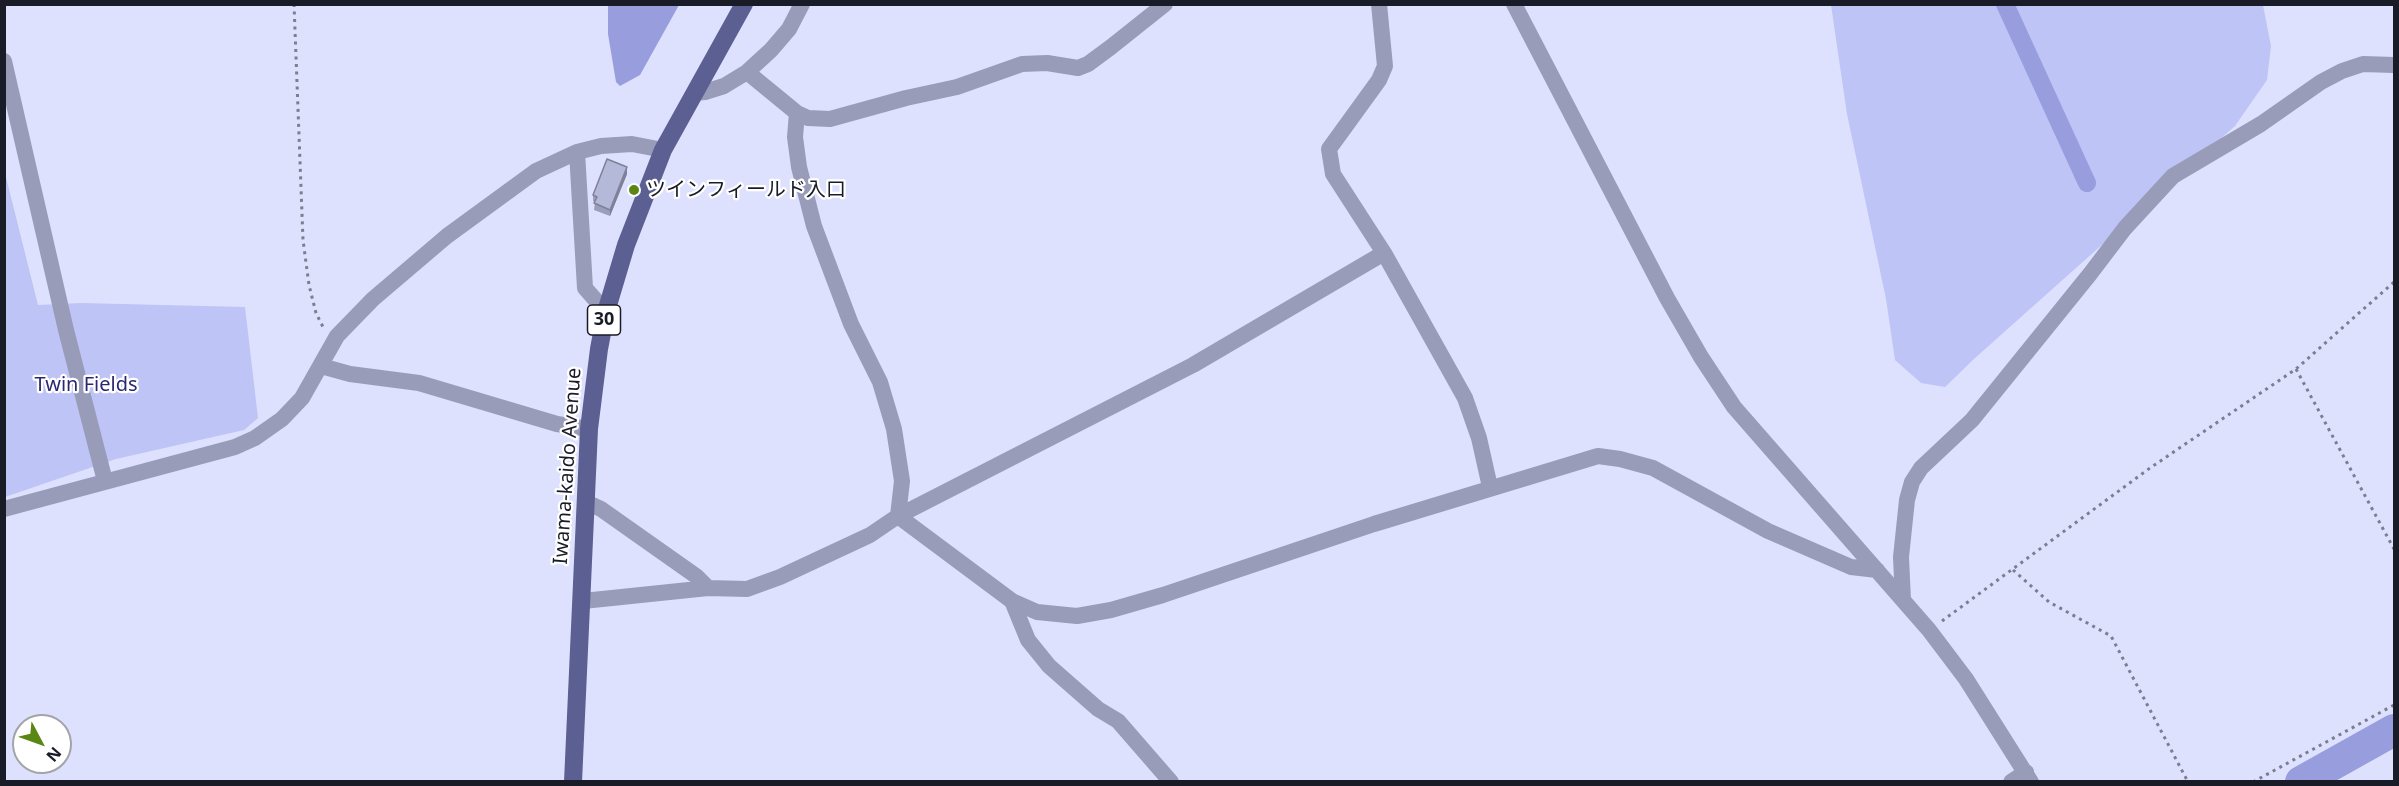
<!DOCTYPE html>
<html>
<head>
<meta charset="utf-8">
<style>
	body { margin:0 }
	#map { position:relative; width:2399px; height:786px; overflow:hidden; background:#dee1fd; font-family:"Noto Sans",sans-serif }
	canvas { display:block }
	.frame { position:absolute; inset:0; border:6px solid #191b27; pointer-events:none }
	.north { position:absolute; left:12px; top:714px; width:60px; height:60px; box-sizing:border-box; background:#fff; border:2px solid #a3a4a9; border-radius:50%; rotate:131deg; font-size:16px; font-weight:700; line-height:24px; text-align:center; color:#191b27 }
	.north::after { content:''; display:block; margin:auto; width:21px; height:27px; background:#5a8614; clip-path:polygon(50% 0,100% 100%,50% 72%,0 100%) }
</style>
</head>
<body>
<div id="map">
<canvas width="2399" height="786"></canvas>
<div class="frame"></div>
<div class="north">N</div>
</div>
<script>
const g = document.querySelector('canvas').getContext('2d');
g.lineJoin = 'round';
function fillPath(path, color) { g.fillStyle = color; g.fill(path, 'evenodd'); }
const poly = rows => new Path2D(rows.map(r => 'M' + r).join(''));
function strokePath(path, color, width, dash) { g.strokeStyle = color; g.lineWidth = width; g.lineCap = dash ? 'butt' : 'round'; g.setLineDash(dash || []); g.stroke(path); }
function drawText(font, color, halo, rows, align = 'center') {
  g.font = font + ' "Noto Sans","Noto Sans JP",sans-serif'; g.lineWidth = 4.5; g.setLineDash([]); g.textBaseline = 'middle'; g.strokeStyle = halo; g.fillStyle = color; for (const [text, x, y, turn = 0] of rows) {
    g.save(); g.translate(x, y); g.rotate((+turn || 0) * Math.PI / 180); g.textAlign = isNaN(turn) ? turn : align; if (halo) g.strokeText(text, 0, 0); g.fillText(text, 0, 0); g.restore();
  }
}
fillPath(poly([
	[1831,5,2263,5,2271,46,2267,80,2235,126,1974,359,1945,387,1921,383,1895,360,1886,299,1847,114],
	[4,169,38,305,81,303,245,307,258,418,244,430,116,459,5,497]
]), '#bec4f6');
fillPath(poly([
	[608,5,679,5,640,75,620,86,616,82,608,34]
]), '#979ddd');
strokePath(poly([
	[2005,4,2087,183]
]), '#979ddd', 18);
strokePath(poly([
	[2301,782,2394,730]
]), '#979ddd', 32);
strokePath(poly([
	[294,4,303,240,309,285,316,313,323,327],
	[2296,369,2394,549],
	[2013,570,2049,602,2111,636,2188,782],
	[1942,621,2150,468,2296,369,2394,282],
	[2253,782,2394,705]
]), '#7b7d91', 3, [3, 4.5]);
strokePath(poly([
	[1379,4,1385,66,1379,80,1329,149,1333,174,1384,253,1465,398,1479,438,1490,487],
	[1514,4,1667,298,1701,357,1734,407,1929,630,1966,679,2031,782],
	[4,61,66,330,105,481],
	[747,72,797,113,808,118,830,119,906,98,957,87,1022,64,1047,63,1078,68,1088,64,1111,47,1165,4],
	[694,93,705,92,724,86,747,72,771,50,789,29,802,4],
	[797,113,795,137,799,167,814,226,851,324,880,382,894,429,902,481,898,516],
	[577,152,585,288,606,312],
	[321,366,350,374,419,383,557,424,589,429],
	[586,502,601,509,696,576,708,588],
	[4,509,235,447,255,438,282,419,302,398,337,336,373,299,447,236,536,171,577,152,601,146,632,144,663,150],
	[898,516,1012,601,1037,612,1077,616,1111,610,1163,595,1374,524,1598,456,1620,459,1653,468,1768,531,1851,567,1877,570],
	[1903,600,1901,557,1907,500,1912,482,1921,468,1972,420,2090,274,2125,228,2173,176,2261,124,2321,82,2342,71,2363,64,2394,65],
	[583,601,708,588,747,589,780,577,870,535,898,516,1193,365,1384,253],
	[1012,601,1028,640,1049,666,1098,709,1118,721,1171,782],
	[2011,782,2026,772]
]), '#989cb9', 16);
strokePath(poly([
	[573,782,589,429,599,349,606,312,626,245,663,150,744,4]
]), '#5b5f92', 18);
fillPath(poly([
	[627,174,610,216,594,210,595,202,593,201,593,195]
]), '#9b9ebb');
fillPath(poly([
	[627,167,627,174,610,216,610,210]
]), '#7e8198');
const building = poly([
	[607,159,627,167,610,210,594,203,597,197,593,195,607,159]
]);
fillPath(building, '#b4b8d9');
strokePath(building, '#7e8198', 1.5);
for (const [x, y, r, color] of [
	[634,190,6,"#5a8614"]
]) { const dot = new Path2D(); dot.arc(x, y, r, 0, 2 * Math.PI); g.fillStyle = color; g.fill(dot); strokePath(dot, '#fff', 2); }
for (const [x, y, w] of [
	[604,320,33]
]) { const box = new Path2D(); box.roundRect(x - w / 2, y - 15, w, 30, 4.5); g.fillStyle = '#fff'; g.fill(box); strokePath(box, '#191b27', 1.5); }
drawText('bold 18px', '#191b27', null, [
	["30",604,320]
]);
drawText('20px', '#191b27', '#fff', [
	["ツインフィールド入口",646,190]
], 'left');
drawText('20px', '#2b2772', '#fff', [
	["Twin Fields",86,385]
]);
drawText('20px', '#191b27', '#fff', [
	["Iwama-kaido Avenue",568,466,-86]
]);
</script>
</body>
</html>
